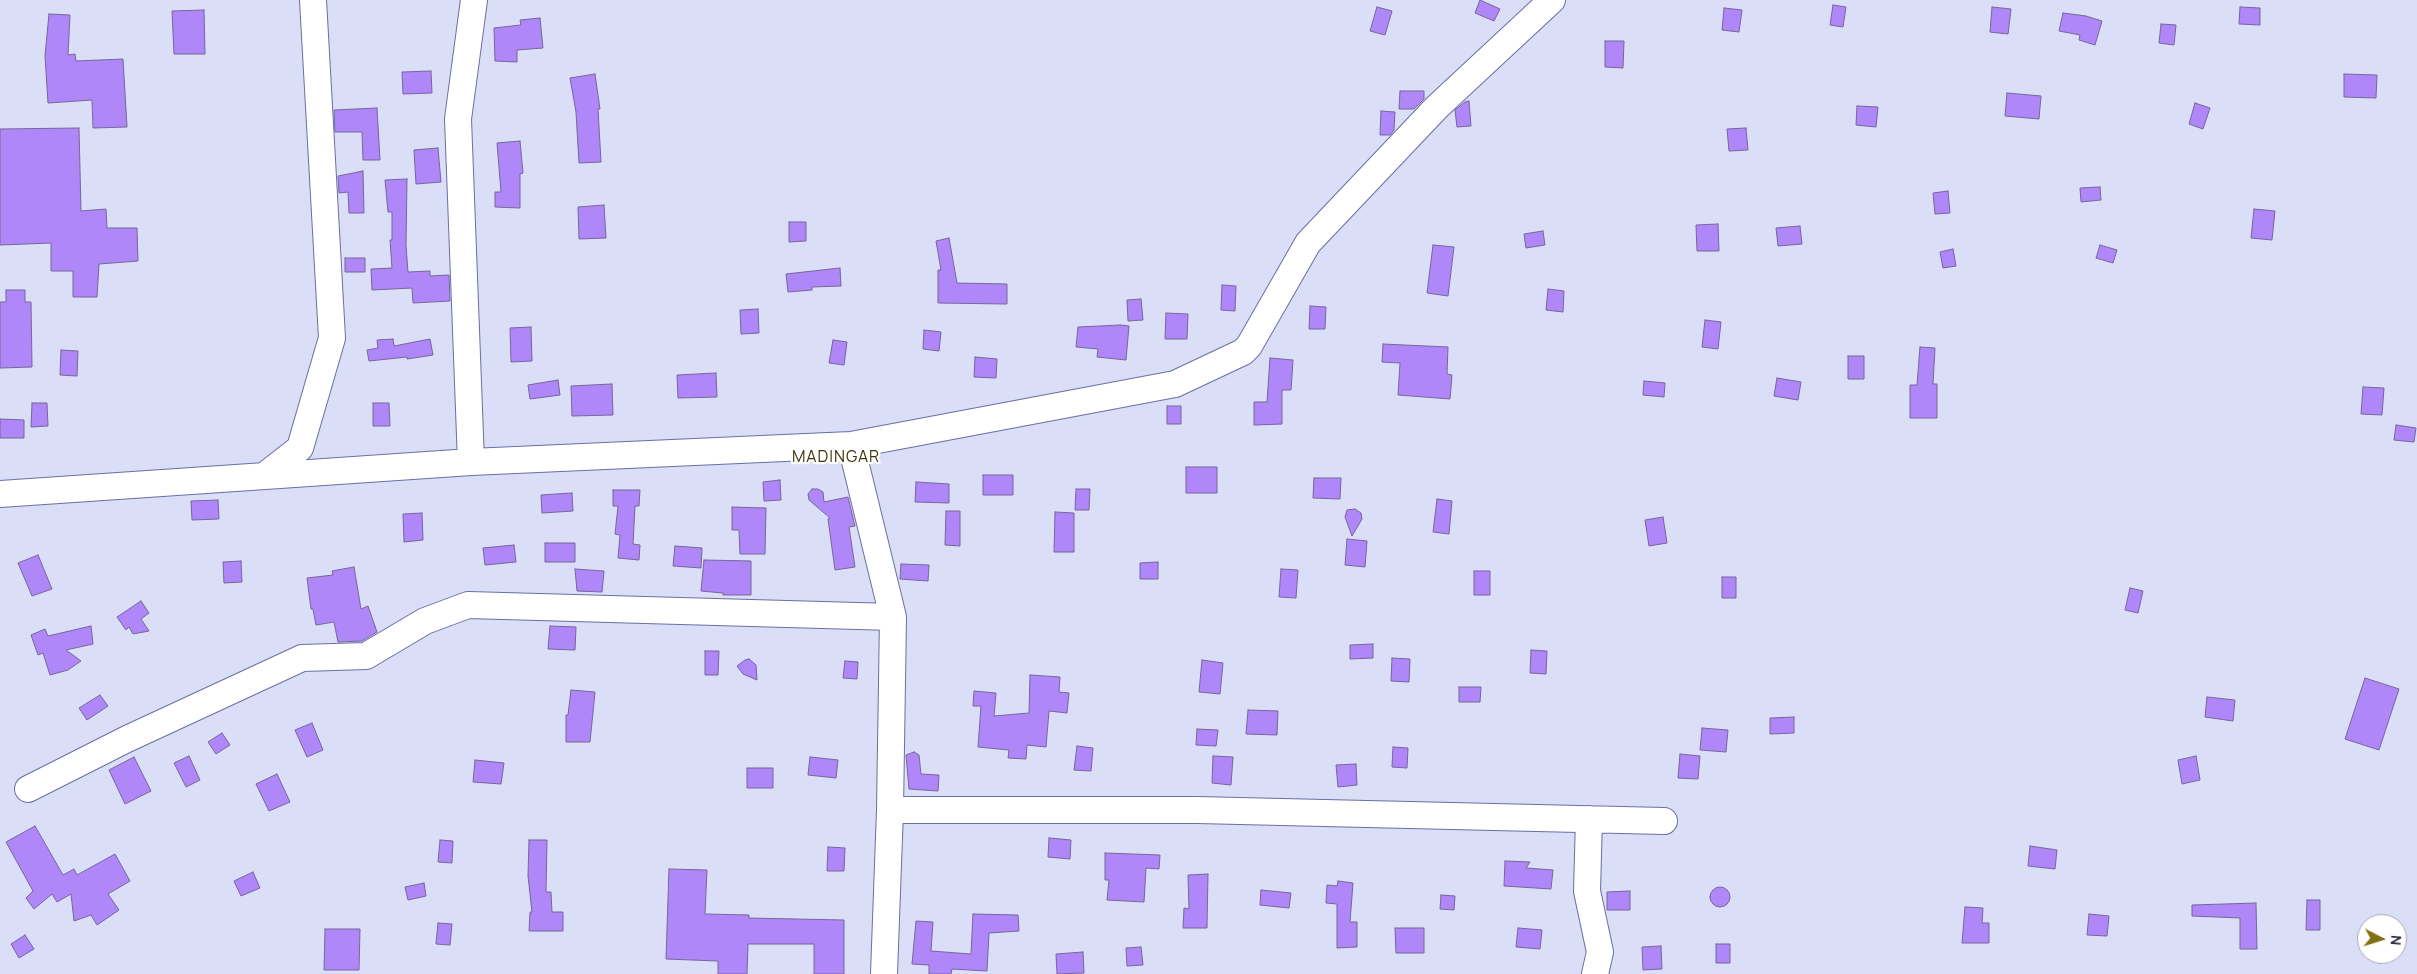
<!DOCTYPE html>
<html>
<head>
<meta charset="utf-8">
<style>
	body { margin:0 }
	#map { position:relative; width:2417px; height:974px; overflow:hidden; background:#dadef6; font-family:Manrope,sans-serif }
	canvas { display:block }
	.north { position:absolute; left:2357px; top:914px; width:50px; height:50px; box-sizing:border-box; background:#fff; border:1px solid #a8a9b2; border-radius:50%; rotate:95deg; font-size:14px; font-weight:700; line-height:20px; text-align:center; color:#26283f }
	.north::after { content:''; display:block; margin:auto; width:18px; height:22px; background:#80700f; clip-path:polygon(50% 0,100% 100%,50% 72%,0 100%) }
</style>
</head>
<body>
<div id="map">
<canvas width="2417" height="974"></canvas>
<div class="north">N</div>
</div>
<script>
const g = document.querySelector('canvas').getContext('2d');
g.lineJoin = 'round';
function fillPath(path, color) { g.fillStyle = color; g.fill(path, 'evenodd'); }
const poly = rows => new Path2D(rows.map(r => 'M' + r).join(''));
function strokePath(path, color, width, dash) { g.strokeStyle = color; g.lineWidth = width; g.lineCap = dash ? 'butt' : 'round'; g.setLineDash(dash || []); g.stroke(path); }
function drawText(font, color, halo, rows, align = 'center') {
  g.font = font + ' Manrope,sans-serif'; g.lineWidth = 4.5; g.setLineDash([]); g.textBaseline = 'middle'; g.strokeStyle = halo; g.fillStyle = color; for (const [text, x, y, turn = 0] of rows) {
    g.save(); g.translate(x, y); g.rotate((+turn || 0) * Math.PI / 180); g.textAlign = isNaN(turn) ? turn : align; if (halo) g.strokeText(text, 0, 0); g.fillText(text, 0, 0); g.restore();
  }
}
const building = poly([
	[1480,0,1500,9,1494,21,1475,13,1480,0],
	[1833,5,1846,7,1843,27,1830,25,1833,5],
	[1377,7,1392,11,1385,35,1370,31,1377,7],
	[1992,7,2011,9,2008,34,1990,32,1992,7],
	[2240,7,2260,8,2260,25,2239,24,2240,7],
	[1724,8,1742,10,1739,32,1722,30,1724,8],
	[204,10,205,54,174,54,172,11,204,10],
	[2063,13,2086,16,2102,21,2095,45,2079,40,2080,35,2059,31,2063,13],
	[49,14,70,15,68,55,75,54,76,61,123,59,127,127,93,128,92,100,48,103,45,56,49,14],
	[540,18,543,48,517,50,517,62,495,61,494,28,521,25,520,20,540,18],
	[2161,24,2176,25,2174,45,2159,43,2161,24],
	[1605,41,1624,41,1623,68,1605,67,1605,41],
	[431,71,432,93,403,94,402,72,431,71],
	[595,74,600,109,598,109,601,162,579,163,576,112,570,78,595,74],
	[2344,74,2377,75,2376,98,2344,97,2344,74],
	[1400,91,1424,91,1424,99,1414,109,1399,109,1400,91],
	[2007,93,2041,96,2039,119,2005,116,2007,93],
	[1469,101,1471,126,1457,127,1455,110,1465,102,1469,101],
	[2195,103,2210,108,2203,129,2189,124,2195,103],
	[1857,106,1878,107,1876,127,1856,125,1857,106],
	[377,108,380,160,363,160,362,132,335,132,334,110,377,108],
	[1381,111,1395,112,1394,130,1390,135,1380,135,1381,111],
	[79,128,81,211,106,209,107,228,137,228,138,261,99,264,97,297,73,297,73,271,51,271,51,243,0,245,0,129,79,128],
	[1746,128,1748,150,1729,151,1727,129,1746,128],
	[520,141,523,173,520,174,520,208,495,207,495,192,501,192,497,143,520,141],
	[438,148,441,182,416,184,414,150,438,148],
	[363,171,364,213,349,213,348,192,339,193,338,176,363,171],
	[407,179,406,245,408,272,430,271,430,276,449,275,450,301,413,303,412,288,372,290,371,269,392,268,390,240,392,240,392,212,388,212,385,180,407,179],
	[2100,187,2101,200,2081,202,2080,188,2100,187],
	[1948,191,1950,213,1935,214,1933,193,1948,191],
	[604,205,606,238,579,239,578,207,604,205],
	[2254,209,2275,211,2272,240,2251,238,2254,209],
	[789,222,806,222,806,241,789,242,789,222],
	[1718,224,1719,251,1697,251,1696,225,1718,224],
	[1800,226,1802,244,1778,246,1776,228,1800,226],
	[1543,231,1545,245,1526,248,1524,234,1543,231],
	[949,238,957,283,1007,284,1007,304,938,303,938,270,941,270,936,241,949,238],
	[1433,245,1454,247,1448,296,1427,293,1433,245],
	[2100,245,2117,250,2113,263,2096,258,2100,245],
	[1953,249,1956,266,1943,268,1940,252,1953,249],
	[345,258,365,258,365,272,345,272,345,258],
	[840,268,841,286,812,287,812,290,788,292,786,274,840,268],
	[1222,285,1236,286,1235,311,1221,310,1222,285],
	[1548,289,1564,291,1563,312,1546,310,1548,289],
	[6,290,25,290,25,302,31,302,32,367,0,368,0,302,6,302,6,290],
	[1141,299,1143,320,1128,321,1127,300,1141,299],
	[1310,306,1326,307,1325,329,1309,329,1310,306],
	[758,309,759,333,741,334,740,310,758,309],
	[1166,313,1188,314,1187,339,1165,339,1166,313],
	[1705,320,1721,322,1718,349,1702,347,1705,320],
	[1120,325,1129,326,1126,360,1097,357,1098,349,1076,347,1078,327,1120,325],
	[531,327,532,361,511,362,510,328,531,327],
	[924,330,941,332,939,351,923,349,924,330],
	[393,339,394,346,430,339,433,355,407,359,407,357,369,361,367,350,378,348,377,340,393,339],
	[833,340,847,342,844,365,829,363,833,340],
	[1383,344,1448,347,1447,374,1452,375,1450,399,1398,395,1400,363,1382,362,1383,344],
	[1920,347,1935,348,1933,384,1937,384,1937,418,1910,418,1910,385,1917,385,1920,347],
	[61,350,78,351,77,376,60,375,61,350],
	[1848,356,1864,356,1864,379,1848,379,1848,356],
	[975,357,997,359,996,378,974,377,975,357],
	[1270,358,1293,360,1291,390,1282,390,1282,424,1254,425,1254,402,1267,402,1270,358],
	[716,373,717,397,678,398,677,375,716,373],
	[1777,378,1801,382,1798,400,1774,396,1777,378],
	[558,380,560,395,530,399,528,385,558,380],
	[1644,381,1665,383,1664,397,1643,395,1644,381],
	[612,384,613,415,572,416,571,386,612,384],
	[2363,387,2384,388,2382,415,2361,414,2363,387],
	[32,403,47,403,48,426,31,427,32,403],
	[373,403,389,403,390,426,373,426,373,403],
	[1167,406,1181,406,1181,424,1167,424,1167,406],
	[0,419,24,420,24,438,0,438,0,419],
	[2396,425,2416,428,2414,442,2394,440,2396,425],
	[1186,467,1217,467,1217,493,1186,493,1186,467],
	[983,475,1013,475,1013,495,983,495,983,475],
	[1314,478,1341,478,1340,499,1313,498,1314,478],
	[780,480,781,500,764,501,763,482,780,480],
	[916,482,949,484,949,503,915,502,916,482],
	[812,489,818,489,823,492,824,502,848,497,855,526,849,527,855,567,835,570,828,519,830,518,809,500,808,494,812,489],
	[1076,489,1090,489,1089,510,1075,510,1076,489],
	[613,490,640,490,639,506,635,506,633,544,640,545,639,560,618,558,620,535,615,534,618,506,613,506,613,490],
	[572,493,573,511,542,513,541,495,572,493],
	[1437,499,1452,501,1449,534,1433,532,1437,499],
	[218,500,219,519,192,520,191,501,218,500],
	[732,507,766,508,765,554,740,554,739,530,732,530,732,507],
	[1355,509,1361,513,1362,519,1352,536,1345,517,1347,510,1355,509],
	[946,511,960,511,960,546,945,545,946,511],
	[1055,512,1074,513,1074,552,1054,552,1055,512],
	[422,513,423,540,404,542,403,514,422,513],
	[1663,517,1667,543,1649,546,1645,520,1663,517],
	[1347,539,1367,541,1365,567,1345,565,1347,539],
	[545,543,575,543,575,562,545,562,545,543],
	[514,545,516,562,485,565,483,548,514,545],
	[675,546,702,548,701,568,673,566,675,546],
	[38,555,52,589,32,596,18,563,38,555],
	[704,560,751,561,751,595,723,595,723,593,701,591,704,560],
	[241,561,242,582,224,583,223,562,241,561],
	[1158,562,1158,579,1140,579,1140,563,1158,562],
	[901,564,929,565,928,581,900,579,901,564],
	[354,567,361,609,368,606,377,632,362,641,338,642,334,622,316,625,313,609,311,609,307,578,333,575,332,571,354,567],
	[575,569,604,571,602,592,577,591,575,569],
	[1281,569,1298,570,1296,598,1279,597,1281,569],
	[1474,571,1490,571,1490,595,1474,595,1474,571],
	[1722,577,1736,577,1736,598,1722,598,1722,577],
	[2130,588,2143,591,2138,613,2125,610,2130,588],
	[141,601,149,613,141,619,149,631,133,634,129,627,126,630,117,617,141,601],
	[91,626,93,644,66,650,81,661,68,670,50,675,43,653,38,655,31,635,45,629,48,636,91,626],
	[550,626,576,627,575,650,548,649,550,626],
	[1373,644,1373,658,1350,659,1350,645,1373,644],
	[1531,650,1547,651,1546,674,1530,673,1531,650],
	[705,651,719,651,718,675,705,675,705,651],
	[1392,658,1410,659,1409,682,1391,681,1392,658],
	[749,659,756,665,757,680,743,674,737,666,745,660,749,659],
	[1202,660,1223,663,1220,694,1199,692,1202,660],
	[845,661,858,662,857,679,843,678,845,661],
	[1030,675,1060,677,1059,692,1069,693,1067,713,1049,711,1046,747,1027,745,1026,759,1008,758,1009,750,978,747,981,706,973,706,974,691,996,693,994,716,1029,713,1030,675],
	[2365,678,2399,689,2379,750,2345,739,2365,678],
	[1459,687,1481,687,1480,702,1459,702,1459,687],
	[571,690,595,692,590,742,566,742,566,715,568,715,571,690],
	[100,695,108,706,87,720,79,708,100,695],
	[2207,697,2235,700,2233,721,2205,717,2207,697],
	[1248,710,1278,711,1277,735,1246,734,1248,710],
	[1794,717,1794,733,1770,734,1770,718,1794,717],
	[312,723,323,750,307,757,295,730,312,723],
	[1702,728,1728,730,1726,752,1700,750,1702,728],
	[1197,729,1218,730,1216,746,1196,745,1197,729],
	[222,733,230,745,216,754,208,742,222,733],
	[1077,746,1093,748,1091,771,1074,770,1077,746],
	[1393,747,1408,748,1407,768,1392,767,1393,747],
	[914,752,919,755,921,774,939,775,938,791,909,789,906,755,914,752],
	[1680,754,1700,756,1698,779,1678,778,1680,754],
	[189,756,200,780,186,787,174,763,189,756],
	[1213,756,1233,757,1231,785,1212,783,1213,756],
	[2196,756,2200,780,2182,784,2178,760,2196,756],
	[134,757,151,791,125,804,109,770,134,757],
	[810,757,838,760,836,778,808,775,810,757],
	[475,760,504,763,501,784,473,782,475,760],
	[1356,764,1357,785,1338,787,1336,765,1356,764],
	[747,768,773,768,773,788,747,788,747,768],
	[277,774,290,802,269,811,256,784,277,774],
	[35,826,63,875,74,869,77,875,115,854,130,881,108,894,119,910,97,925,91,915,74,921,71,894,57,902,52,894,34,909,26,898,33,891,6,842,35,826],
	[1049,838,1071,840,1070,859,1048,857,1049,838],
	[440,840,453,841,452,863,438,862,440,840],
	[529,840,547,840,546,892,551,892,552,912,563,912,563,931,529,931,530,912,532,912,528,876,529,840],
	[2030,846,2057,850,2055,869,2028,866,2030,846],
	[828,847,845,848,844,871,827,871,828,847],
	[1105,853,1160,855,1159,869,1146,868,1144,902,1107,900,1109,880,1105,880,1105,853],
	[1505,861,1530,862,1526,868,1553,870,1551,889,1504,886,1505,861],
	[669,869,707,870,705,914,749,915,749,918,844,920,844,974,814,974,814,944,748,944,747,974,718,974,718,961,666,959,669,869],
	[253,872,260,888,241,896,234,881,253,872],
	[1208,874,1207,928,1183,928,1184,908,1189,909,1188,875,1208,874],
	[1338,881,1353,883,1350,922,1357,922,1357,947,1337,948,1337,904,1326,903,1327,885,1337,886,1338,881],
	[424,883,426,896,408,900,405,887,424,883],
	'1710 897a10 10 0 1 1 20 0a10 10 0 1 1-20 0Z',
	[1261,890,1291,893,1289,908,1260,905,1261,890],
	[1630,891,1630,910,1607,910,1607,892,1630,891],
	[1441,895,1455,896,1454,910,1440,909,1441,895],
	[2307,900,2320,900,2320,930,2306,930,2307,900],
	[2256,903,2257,949,2240,949,2240,918,2192,916,2192,905,2256,903],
	[1965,907,1983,908,1982,923,1989,923,1989,943,1962,943,1965,907],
	[973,914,1018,915,1019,931,989,933,987,971,952,969,951,974,929,974,929,965,912,964,916,921,933,922,931,951,971,954,973,914],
	[2089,914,2109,916,2107,936,2087,935,2089,914],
	[438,923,452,924,450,945,436,944,438,923],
	[1395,928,1424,928,1424,953,1396,953,1395,928],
	[1518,928,1542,930,1540,949,1516,947,1518,928],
	[325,929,360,929,359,970,324,970,325,929],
	[25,935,34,949,19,958,11,944,25,935],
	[1716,944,1730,944,1730,963,1716,963,1716,944],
	[1661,946,1662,969,1643,970,1642,947,1661,946],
	[1141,947,1143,965,1127,966,1126,948,1141,947],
	[1083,952,1084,973,1057,974,1056,954,1083,952]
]);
fillPath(building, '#af87f8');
strokePath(building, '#77669a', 1);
const minor = poly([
	[851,445,893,617,890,810,884,974],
	[471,462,458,119,474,0],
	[264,476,300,448,332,338,313,0],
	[0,494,471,462,851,445,1175,384,1243,352,1249,346,1308,243,1437,107,1552,0],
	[28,789,127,739,302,658,366,656,425,621,468,605,893,617],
	[890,810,1197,810,1664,821],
	[1589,819,1587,891,1600,952,1595,974]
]);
strokePath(minor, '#6a6fa4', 28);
strokePath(minor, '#fff', 26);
g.letterSpacing = '1px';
drawText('16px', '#3c350a', '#fff', [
	["MADINGAR",836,458]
]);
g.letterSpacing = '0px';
</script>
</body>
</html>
